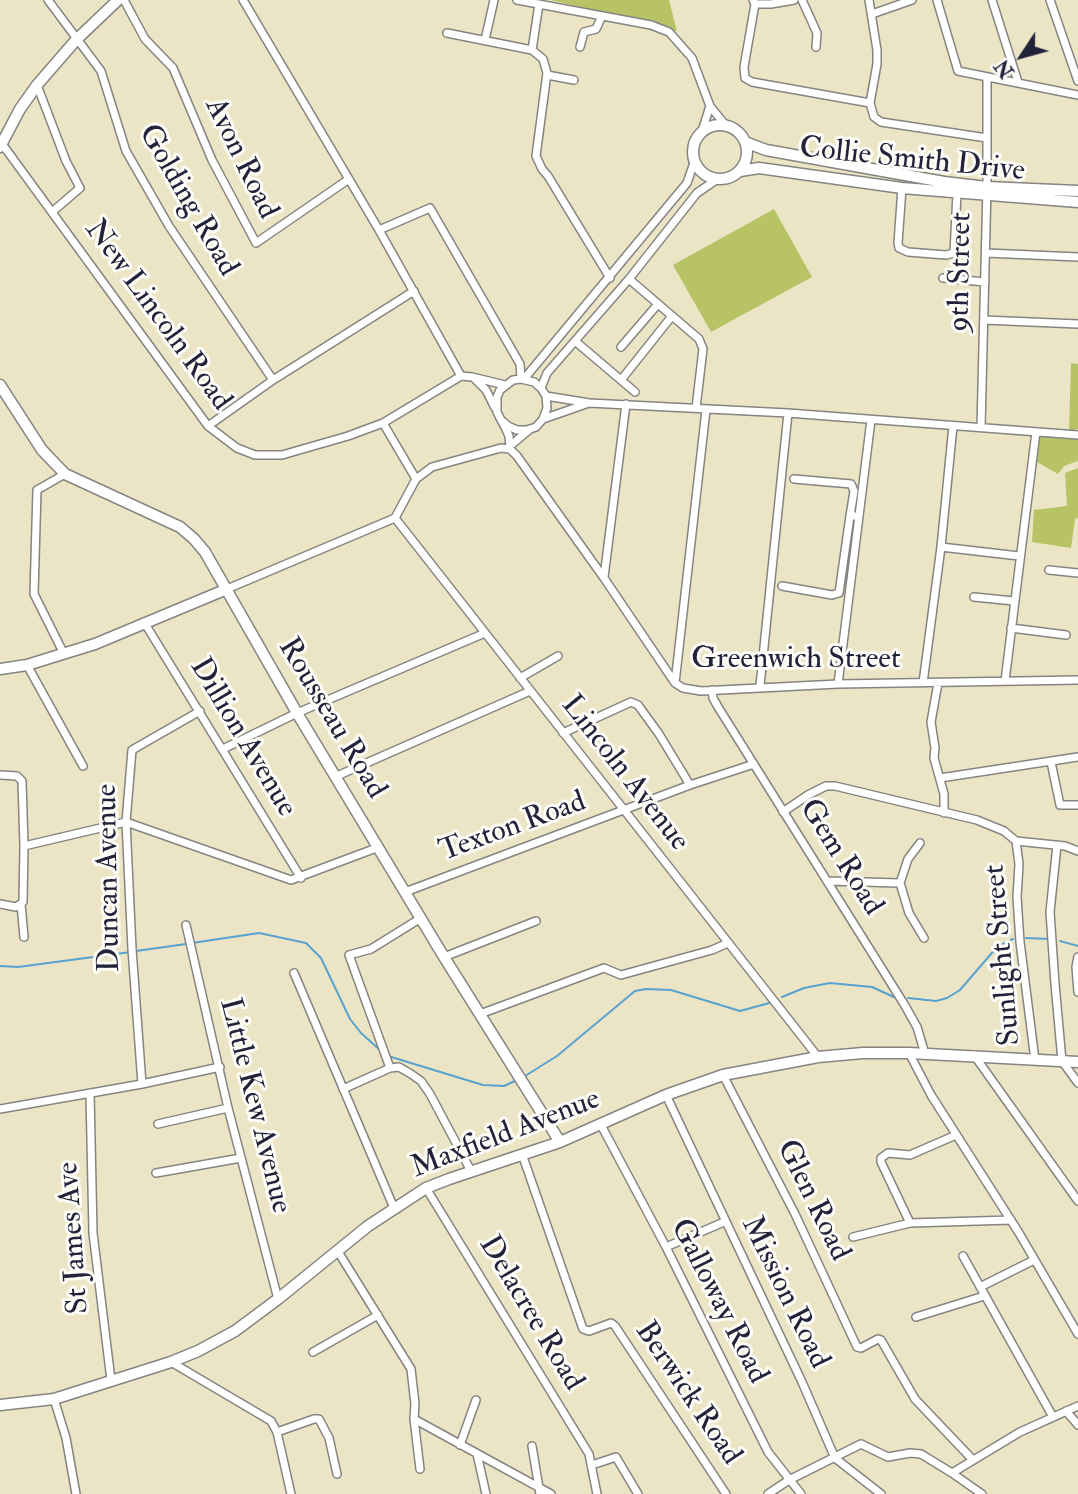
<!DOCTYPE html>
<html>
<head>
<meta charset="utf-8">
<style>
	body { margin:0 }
	#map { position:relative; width:1078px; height:1494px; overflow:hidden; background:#ebe5c6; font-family:"IM FELL Double Pica",serif }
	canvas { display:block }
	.north { position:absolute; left:987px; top:21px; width:70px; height:70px; -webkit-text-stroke:5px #fdfcf7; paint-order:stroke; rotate:234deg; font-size:19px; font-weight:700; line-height:28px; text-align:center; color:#22223b }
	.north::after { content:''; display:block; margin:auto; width:24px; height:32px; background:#22223b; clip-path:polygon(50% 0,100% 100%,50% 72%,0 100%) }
</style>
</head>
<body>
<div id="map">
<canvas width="1078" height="1494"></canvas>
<div class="north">N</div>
</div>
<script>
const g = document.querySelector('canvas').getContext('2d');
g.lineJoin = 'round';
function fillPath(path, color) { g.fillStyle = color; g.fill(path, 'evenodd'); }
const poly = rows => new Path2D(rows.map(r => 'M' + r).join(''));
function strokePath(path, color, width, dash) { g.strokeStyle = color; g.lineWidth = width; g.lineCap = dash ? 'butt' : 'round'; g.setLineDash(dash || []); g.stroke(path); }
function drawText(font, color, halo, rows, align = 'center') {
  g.font = font + ' "IM FELL Double Pica",serif'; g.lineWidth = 6; g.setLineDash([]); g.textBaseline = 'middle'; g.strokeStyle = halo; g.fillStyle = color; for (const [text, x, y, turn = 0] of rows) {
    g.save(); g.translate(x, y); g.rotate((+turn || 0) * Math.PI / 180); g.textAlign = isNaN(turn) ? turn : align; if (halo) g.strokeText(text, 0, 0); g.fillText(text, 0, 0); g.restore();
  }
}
fillPath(poly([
	[551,0,669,0,677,31],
	[774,209,812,277,711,332,673,265],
	[1071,363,1078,364,1078,429,1069,431],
	[1040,432,1078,437,1078,461,1064,466,1058,474,1037,462],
	[1078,468,1078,518,1075,519,1071,548,1032,542,1034,510,1067,506,1065,473]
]), '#b7c365');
strokePath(poly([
	[1026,938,1049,939],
	[1060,941,1078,946],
	[192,943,259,933,306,943,321,958,350,1019,361,1033,381,1051],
	[136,951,186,944],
	[0,966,18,967,131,952],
	[782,997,804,988,830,983,872,987,894,997],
	[908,998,936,1001,947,998,960,990,997,947,1013,939],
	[388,1056,483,1085,504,1086,517,1080],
	[525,1076,557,1056,635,991,646,989,671,990,740,1011,773,1002]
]), '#57a2cf', 2);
const street = poly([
	[48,0,101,71,126,151,169,226,273,380],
	[124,0,145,39,173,68,212,160,256,243,349,179],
	[243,0,379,230,461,376],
	[517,0,651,25,669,32,692,58,710,106,726,126],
	[753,0,755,4,744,67,745,78,752,82,870,103],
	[802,0,817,33,816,47],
	[869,0,877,50,877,64,870,103,874,117,881,122,987,138],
	[937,0,958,71,1078,95],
	[992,0,1018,82],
	[1050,0,1078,81],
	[755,4,771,4,794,0],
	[872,14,912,0],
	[447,33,532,50,543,59,547,73,536,156,542,169,548,176,610,278],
	[485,40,494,0],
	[580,47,584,32,596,29,602,16],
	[532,50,539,4],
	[547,75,574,80],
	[37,85,66,161,80,188,52,212],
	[702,131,710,106],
	[0,141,208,426,237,448,255,455,282,455,348,436,383,423,461,376],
	[902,188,898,243,899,248,908,252,946,255,954,253,957,193],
	[379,230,430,208,520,364,521,379],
	[986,253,1078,257],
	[943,278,985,282],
	[629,279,699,339,703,349,696,408],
	[984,320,1078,324],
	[575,341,635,392],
	[621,347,658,304],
	[461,376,472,377,505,385],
	[474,378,486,390,495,408],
	[524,379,687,183,694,163],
	[621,380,672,316],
	[541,388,547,373,629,279,697,193,716,180],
	[589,403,788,413,1078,435],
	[543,419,589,403,546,396],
	[501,420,508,426,517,430,527,430,536,427,543,419,547,408,546,396,541,388,534,382,521,379,513,380,500,390,497,397,497,412,501,420,505,427,509,436,510,449],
	[383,423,416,479],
	[208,426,273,380,414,291],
	[981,427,987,187,987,77],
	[511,445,529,430],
	[510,449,517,456,604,578,675,683,683,688,701,691,838,684,1078,680],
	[794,479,851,484,854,491,850,516],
	[395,518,818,1057],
	[941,547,1019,556],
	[1049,570,1078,573],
	[604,577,626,404],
	[782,586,832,595,839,593,850,516,859,516],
	[227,589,395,518,416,479,432,467,501,448,510,449],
	[974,597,1014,601],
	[144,622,301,878],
	[1011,628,1066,635],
	[64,654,34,594,37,490,65,474],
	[27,665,83,766],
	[520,678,558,656],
	[1005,681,1036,432],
	[675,683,706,410],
	[923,683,941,547,953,426],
	[938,683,931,722,935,748,934,758,944,794,944,813],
	[838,684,871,420],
	[760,686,788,413],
	[712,690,713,698,718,707,904,1004,917,1027,925,1054],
	[563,733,631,702,638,705,659,734,690,785],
	[223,749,297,713,485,633],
	[1051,762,1060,805,1078,805],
	[0,775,17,776,22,781,24,846,23,902,16,907,0,904],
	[337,776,530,691],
	[940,778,1078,757],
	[783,812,808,795,826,786,835,786,977,820,1004,831,1016,841,1019,864,1017,897,1020,942,1035,1060],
	[1016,841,1065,846,1078,851],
	[920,843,908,859,900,883,909,913,924,938],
	[1057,845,1050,912,1055,984,1062,1061,1078,1083],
	[24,846,126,822,291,880,379,847],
	[827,881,900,883],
	[405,892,690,785,754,764],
	[21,904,24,937],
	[186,925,228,1108,278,1299],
	[444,957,536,921],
	[1078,957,1076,967,1078,992],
	[294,973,394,1208],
	[480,1014,604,968,621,975,712,950,728,943],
	[909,1053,931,1095,1019,1233,1078,1334],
	[974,1055,1078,1201],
	[390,1068,349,955,371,949,421,918],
	[723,1075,795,1214,857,1347,861,1348,878,1339,881,1340,915,1399,972,1459],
	[142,1084,132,949,126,822,132,750,200,711],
	[343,1089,390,1068,399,1067,411,1074,421,1081,430,1094,471,1171],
	[90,1093,93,1233,111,1380],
	[666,1095,802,1382,835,1458,881,1494],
	[0,1109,142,1084,220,1067],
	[158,1124,228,1108],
	[601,1125,666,1247,768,1452,801,1494],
	[522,1154,583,1329,589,1331,611,1323,615,1326,726,1494],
	[156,1173,241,1158],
	[426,1188,589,1454,597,1494],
	[910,1223,881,1162,881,1158,888,1153,910,1155,956,1135],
	[853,1237,910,1223,1011,1220],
	[666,1247,724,1222],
	[337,1250,411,1369,415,1404,414,1419,551,1494],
	[963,1256,1053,1417],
	[980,1287,1034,1260],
	[916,1317,984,1296],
	[313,1352,378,1315],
	[171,1362,271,1421,277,1432,291,1494],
	[54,1399,66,1438,76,1494],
	[1066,1411,1078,1425],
	[414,1419,420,1469],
	[277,1432,314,1419,319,1419,329,1438,337,1474],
	[460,1445,476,1400],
	[532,1446,540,1494],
	[477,1454,486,1494],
	[592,1465,616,1457,638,1494],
	[952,1473,982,1494],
	[768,1494,789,1480,861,1444,888,1457,910,1453,921,1454,952,1473,1020,1432,1078,1406]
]);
const secondary = poly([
	'693 152a27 27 0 1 1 54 0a27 27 0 1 1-54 0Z',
	[745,142,766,150,944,182,987,187,1078,191],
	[0,147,20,109,37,85,76,40,118,0],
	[740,171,759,168,902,188,1078,202],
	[0,385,42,450,65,474,180,527,194,539,205,552,297,713,444,957,560,1142],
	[0,669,27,665,95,644,227,589],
	[0,1405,54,1399,171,1362,198,1351,235,1331,278,1299,368,1226,426,1188,449,1179,560,1142,666,1095,723,1075,818,1057,863,1053,909,1053,1078,1062]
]);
strokePath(street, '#868480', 10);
strokePath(secondary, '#868480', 13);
strokePath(street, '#fff', 7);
strokePath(secondary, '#fff', 10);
drawText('30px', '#22223b', '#fdfcf7', [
	["Avon Road",240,159,64],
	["Collie Smith Drive",912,161,6],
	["Golding Road",187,201,60],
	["9th Street",962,272,-89],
	["New Lincoln Road",157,316,54],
	["Greenwich Street",796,661],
	["Rousseau Road",331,719,59],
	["Dillion Avenue",242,738,59],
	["Lincoln Avenue",624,774,52],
	["Texton Road",513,828,-20],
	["Gem Road",840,858,58],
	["Duncan Avenue",110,878,-91],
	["Sunlight Street",1004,955,-95],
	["Little Kew Avenue",254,1106,76],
	["Maxfield Avenue",506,1135,-21],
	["Glen Road",812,1201,64],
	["St James Ave",75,1238,-94],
	["Mission Road",784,1293,64],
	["Galloway Road",718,1302,63],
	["Delacree Road",530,1314,59],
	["Berwick Road",687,1394,56]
]);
</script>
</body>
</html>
